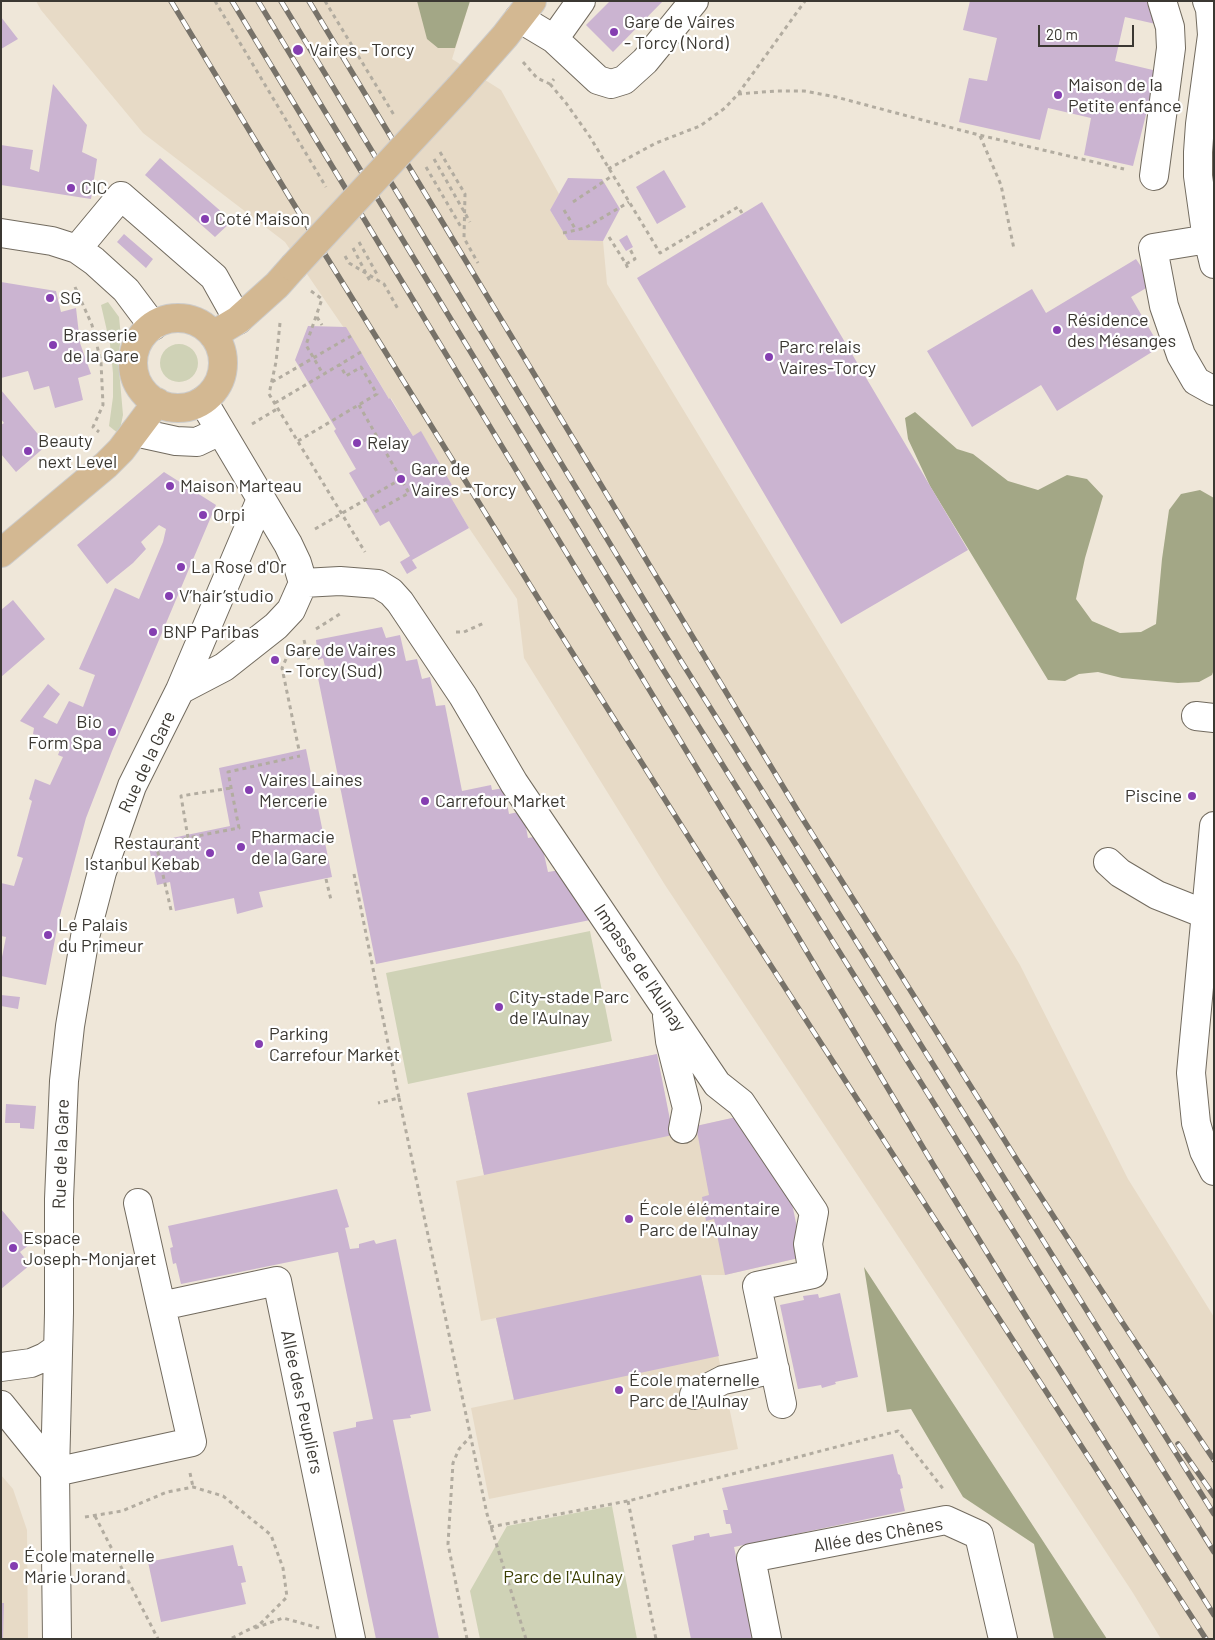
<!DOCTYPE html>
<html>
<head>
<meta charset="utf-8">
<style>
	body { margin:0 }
	#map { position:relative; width:1215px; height:1640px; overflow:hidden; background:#efe7d9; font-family:Barlow,sans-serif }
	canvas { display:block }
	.frame { position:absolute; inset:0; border:2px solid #3b3832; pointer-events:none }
	.scale { position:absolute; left:1038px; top:25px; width:96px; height:22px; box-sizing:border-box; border:2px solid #3b3832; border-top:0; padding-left:6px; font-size:15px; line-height:18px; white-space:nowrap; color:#3b3832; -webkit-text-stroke:4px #fff; paint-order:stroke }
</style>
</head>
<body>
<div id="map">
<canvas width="1215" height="1640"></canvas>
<div class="frame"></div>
<div class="scale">20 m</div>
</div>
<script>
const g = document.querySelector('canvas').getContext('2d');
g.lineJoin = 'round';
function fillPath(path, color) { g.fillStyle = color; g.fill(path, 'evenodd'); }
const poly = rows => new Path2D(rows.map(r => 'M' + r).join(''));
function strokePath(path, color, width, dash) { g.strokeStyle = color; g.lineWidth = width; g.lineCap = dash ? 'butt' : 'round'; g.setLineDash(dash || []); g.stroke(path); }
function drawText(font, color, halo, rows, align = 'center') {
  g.font = font + ' Barlow,sans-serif'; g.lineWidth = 4.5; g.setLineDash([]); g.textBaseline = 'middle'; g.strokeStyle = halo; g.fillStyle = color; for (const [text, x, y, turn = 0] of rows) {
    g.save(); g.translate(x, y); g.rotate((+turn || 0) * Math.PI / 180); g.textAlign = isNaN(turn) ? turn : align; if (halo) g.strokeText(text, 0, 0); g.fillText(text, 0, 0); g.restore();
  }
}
fillPath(poly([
	[36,1,470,1,452,59,501,90,559,194,550,210,568,240,603,241,607,284,1020,965,1128,1179,1214,1317,1214,1639,1161,1639,1133,1593,892,1227,665,885,524,658,517,599,469,528,446,489,452,485,421,432,413,436,391,398,389,399,368,363,285,242,143,133,41,10],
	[657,1054,671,1127,696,1126,741,1116,803,1257,725,1275,701,1275,738,1449,489,1499,471,1408,514,1399,496,1318,481,1321,456,1181,484,1175,467,1093],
	[1,1475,13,1489,27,1530,28,1639,1,1639]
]), '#e7dac6');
fillPath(poly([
	[108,302,119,317,121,337,118,358,123,415,119,434,109,426,113,397,113,373,110,344,101,305],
	'160 363a19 19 0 1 1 38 0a19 19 0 1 1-38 0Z',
	[590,931,612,1041,408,1084,386,973],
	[612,1506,637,1639,480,1639,470,1591,507,1526]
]), '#cfd2b6');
fillPath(poly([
	[417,1,470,1,455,48,438,48,427,39],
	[915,412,957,449,973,454,1008,481,1038,490,1067,475,1087,479,1103,496,1085,558,1076,599,1092,621,1120,633,1141,632,1156,624,1162,559,1169,510,1181,494,1200,490,1214,498,1214,669,1212,675,1199,682,1178,683,1122,678,1098,672,1079,674,1065,681,1048,680,930,486,908,439,905,418],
	[864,1267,1107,1639,1054,1639,1034,1544,963,1497,911,1409,887,1412]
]), '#a3a786');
fillPath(poly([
	[610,1,663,1,613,52,586,25],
	[970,1,1152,1,1160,25,1125,17,1115,61,1157,71,1133,166,1084,155,1091,118,1048,108,1040,140,959,122,969,78,987,81,997,38,963,30],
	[1,17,18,39,1,49],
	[53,84,87,125,82,152,97,159,91,199,1,185,1,145,33,150,30,169,39,172],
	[160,158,232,221,215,237,145,175],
	[664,170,686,207,657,224,636,187],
	[568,178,602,179,620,209,603,241,568,240,550,210],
	[762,202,968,550,841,624,637,278],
	[124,234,153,259,146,268,117,242],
	[627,235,633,247,626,251,619,240],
	[1136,259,1153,284,1131,297,1160,347,1057,411,1041,385,972,427,927,351,1032,289,1046,313],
	[1,282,56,291,61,312,76,308,80,343,91,374,78,378,83,400,55,408,49,386,34,390,28,371,1,378],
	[308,326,346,327,389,399,390,398,413,436,421,431,452,485,446,489,469,528,412,560,417,568,407,574,400,562,410,556,389,521,380,526,349,473,356,469,334,431,336,429,295,360],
	[1,390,47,445,16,472,1,454,1,425,4,423,1,419],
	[164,472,216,505,112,751,86,818,59,919,46,985,1,976,1,962,6,937,1,936,1,883,14,886,23,858,17,856,32,801,29,799,35,779,50,785,63,757,58,755,61,747,33,734,34,728,20,721,48,684,60,694,43,717,57,724,69,701,83,707,95,675,79,669,115,588,139,599,163,542,166,529,159,525,141,542,146,549,133,563,107,584,77,545],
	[13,600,45,639,1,677,1,610],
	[382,627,386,638,400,635,406,661,417,659,422,679,430,677,436,706,445,705,462,791,491,785,492,790,504,788,509,814,523,811,528,838,540,836,548,872,560,870,595,919,376,964,317,673,326,671,323,658,318,660,316,640],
	[306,749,332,877,259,892,263,907,237,914,234,898,175,911,170,882,157,885,148,843,230,826,219,768],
	[1,995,20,997,18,1009,1,1006],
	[657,1054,673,1135,484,1175,467,1093],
	[6,1104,36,1106,34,1129,20,1128,20,1123,5,1123],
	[741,1116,787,1179,803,1257,725,1275,714,1219,706,1221,702,1197,709,1195,696,1126],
	[337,1189,349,1227,345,1228,350,1249,359,1248,359,1244,374,1240,376,1244,396,1239,431,1411,410,1415,411,1418,393,1420,439,1639,376,1639,333,1432,356,1427,356,1422,373,1419,338,1252,181,1284,176,1263,173,1264,170,1248,173,1247,168,1226],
	[1,1209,30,1244,20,1252,30,1265,1,1289],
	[701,1275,719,1356,514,1400,496,1318],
	[840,1293,858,1377,835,1382,836,1384,822,1388,821,1385,798,1389,780,1305,804,1300,803,1296,818,1294,819,1298],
	[893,1454,898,1474,900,1475,903,1488,900,1489,905,1511,734,1547,753,1639,691,1639,672,1545,694,1540,694,1536,709,1533,710,1537,732,1533,730,1524,726,1524,723,1510,728,1510,722,1488],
	[233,1545,238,1566,242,1566,246,1582,241,1583,246,1604,161,1622,148,1562],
	[1,1603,4,1603,3,1639,1,1639]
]), '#cbb4d1');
const minor = poly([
	[1207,1,1210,9,1212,35,1200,124,1198,152,1198,176,1205,226,1214,264],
	[519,18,554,39,598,80,611,84,624,80,645,61,694,1],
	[554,39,581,1],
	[1154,176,1171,48,1170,27,1162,1],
	[1,233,52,241,77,249,94,261,126,290,153,326],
	[1208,239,1153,248,1164,306,1181,355,1196,381,1214,391],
	[77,249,121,196,214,277,238,320],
	[135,432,176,441,197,442,220,431],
	[303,583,340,581,378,584,391,592,400,602,463,696,514,783,717,1084,741,1103,814,1212,808,1244,813,1274,757,1286,782,1404],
	[180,690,224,667,276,626,291,610,303,583,297,563,288,544,203,401],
	[1196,716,1214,718],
	[1214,826,1191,1073,1196,1123,1204,1151,1214,1171],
	[1108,862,1120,873,1157,895,1205,914],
	[667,1016,670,1041,687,1108,683,1129],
	[138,1203,161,1306],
	[1,1367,31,1363,45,1357,58,1348],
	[694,1395,723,1380,775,1369],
	[1,1405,55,1472],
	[55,1472,192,1442,161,1306,277,1281,351,1639],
	[57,1639,55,1472,59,1313,59,1199,64,1081,70,1026,85,937,102,872,132,786,180,690,261,499],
	[767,1639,751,1558,946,1520,979,1535,1003,1639]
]);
const major = poly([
	[460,87,505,36,532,1],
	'133 363a45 45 0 1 1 90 0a45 45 0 1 1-90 0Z',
	[213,335,238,320,277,285,293,267],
	[1,553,106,465,121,450,157,402]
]);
strokePath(minor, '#726b5f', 30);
strokePath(major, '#cccbca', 30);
strokePath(poly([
	[215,1,326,187],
	[325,1,394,115],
	[523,62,537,78,550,84,554,79],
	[550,84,566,103,590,137,660,253,738,207,742,213],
	[738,94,776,91,804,91,836,97,979,135,1124,169],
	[980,136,1001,185,1014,249],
	[440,152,465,194,464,238,478,263],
	[434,159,470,222],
	[426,167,461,227],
	[608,169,656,143,700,126,725,108,738,94,805,1],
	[573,202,612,176],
	[564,210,576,230],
	[563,233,585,228,629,202],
	[609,237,626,264,635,259,630,249],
	[359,242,378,276],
	[353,248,370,281],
	[345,256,349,263,384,284,398,309],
	[626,264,629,271],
	[75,287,92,325,101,362,103,405,93,427,99,432],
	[311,291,322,299,306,345,323,374],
	[317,317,322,325],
	[280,323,276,362,269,394,365,552],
	[272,382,351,336],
	[275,403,361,352],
	[359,405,409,493,373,513],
	[252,424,277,409],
	[298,441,377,394,361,367,346,376,340,365],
	[315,529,401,479],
	[316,629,343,612],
	[456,632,464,632,484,623],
	[304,640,309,661],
	[286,659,282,668,299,750],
	[188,838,181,796,231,788],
	[354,874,399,1098,378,1103],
	[326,879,331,900],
	[171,910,156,844,239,828,228,772,300,756],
	[399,1098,487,1514,526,1639],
	[190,1473,193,1487],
	[628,1501,656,1639],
	[95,1516,158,1639],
	[85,1517,122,1511,167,1492,193,1487,223,1496,244,1513,271,1535,283,1568,287,1597,260,1624,230,1639],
	[490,1527,628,1501,898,1431,944,1490],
	[255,1628,283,1618,319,1628],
	[467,1639,448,1544,453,1463,459,1449,471,1436]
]), '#b2aca0', 3, [4, 4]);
strokePath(minor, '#fff', 28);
strokePath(major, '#d3b892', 28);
const rail = poly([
	[171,1,290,198,546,611,722,890,1206,1639],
	[232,1,744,846,934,1166,1033,1328,1214,1615],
	[258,1,664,671,1214,1552],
	[281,1,681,661,1214,1514],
	[309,1,799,813,1017,1160,1122,1322,1214,1460],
	[1178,1444,1214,1496]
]);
strokePath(rail, '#777269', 5.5);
strokePath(rail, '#fff', 4, [11]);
const majorBridge = poly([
	[293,267,460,87]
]);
strokePath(majorBridge, '#cccbca', 30, []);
strokePath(majorBridge, '#d3b892', 28);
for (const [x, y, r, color] of [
	[614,32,5,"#853eb1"],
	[298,50,6,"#853eb1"],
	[1058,95,5,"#853eb1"],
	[71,188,5,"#853eb1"],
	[205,219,5,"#853eb1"],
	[50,298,5,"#853eb1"],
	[1057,330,5,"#853eb1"],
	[53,345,5,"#853eb1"],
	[769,357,5,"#853eb1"],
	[357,443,5,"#853eb1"],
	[28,451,5,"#853eb1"],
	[401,479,5,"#853eb1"],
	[170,486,5,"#853eb1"],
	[203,515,5,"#853eb1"],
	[181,567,5,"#853eb1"],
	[169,596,5,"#853eb1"],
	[153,632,5,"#853eb1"],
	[275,660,5,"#853eb1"],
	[112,732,5,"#853eb1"],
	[249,790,5,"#853eb1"],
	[1192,796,5,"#853eb1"],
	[425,801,5,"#853eb1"],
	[241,847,5,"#853eb1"],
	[210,853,5,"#853eb1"],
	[48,935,5,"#853eb1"],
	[499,1007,5,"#853eb1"],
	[259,1044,5,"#853eb1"],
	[629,1219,5,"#853eb1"],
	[13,1248,5,"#853eb1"],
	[619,1390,5,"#853eb1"],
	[14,1566,5,"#853eb1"]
]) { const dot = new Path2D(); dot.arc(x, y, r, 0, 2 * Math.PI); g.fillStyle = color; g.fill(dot); strokePath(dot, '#fff', 2); }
drawText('18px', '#3b3832', '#fff', [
	["Gare de Vaires",624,22],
	["- Torcy (Nord)",624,43],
	["Vaires - Torcy",309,50],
	["Maison de la",1068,85],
	["Petite enfance",1068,106],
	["CIC",81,188],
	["Coté Maison",215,219],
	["SG",60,298],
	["Résidence",1067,320],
	["des Mésanges",1067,341],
	["Brasserie",63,335],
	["de la Gare",63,356],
	["Parc relais",779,347],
	["Vaires-Torcy",779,368],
	["Beauty",38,441],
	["next Level",38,462],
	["Relay",367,443],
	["Gare de",411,469],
	["Vaires - Torcy",411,490],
	["Maison Marteau",180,486],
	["Orpi",213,515],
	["La Rose d'Or",191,567],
	["V’hair’studio",179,596],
	["BNP Paribas",163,632],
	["Gare de Vaires",285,650],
	["- Torcy (Sud)",285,671],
	["Bio",102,722,"right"],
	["Form Spa",102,743,"right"],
	["Vaires Laines",259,780],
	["Mercerie",259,801],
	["Piscine",1182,796,"right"],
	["Carrefour Market",435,801],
	["Pharmacie",251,837],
	["de la Gare",251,858],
	["Restaurant",200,843,"right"],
	["Istanbul Kebab",200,864,"right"],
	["Le Palais",58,925],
	["du Primeur",58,946],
	["City-stade Parc",509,997],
	["de l'Aulnay",509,1018],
	["Parking",269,1034],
	["Carrefour Market",269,1055],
	["École élémentaire",639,1209],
	["Parc de l'Aulnay",639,1230],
	["Espace",23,1238],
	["Joseph-Monjaret",23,1259],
	["École maternelle",629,1380],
	["Parc de l'Aulnay",629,1401],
	["École maternelle",24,1556],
	["Marie Jorand",24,1577]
], 'left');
drawText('18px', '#3b3832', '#fff', [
	["Rue de la Gare",147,762,-65],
	["Impasse de l'Aulnay",640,968,56],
	["Rue de la Gare",61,1154,-88],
	["Allée des Peupliers",302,1402,78],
	["Allée des Chênes",878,1535,-10]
]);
drawText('18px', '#3a3e01', '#fff', [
	["Parc de l'Aulnay",563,1577]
]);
</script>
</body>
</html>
